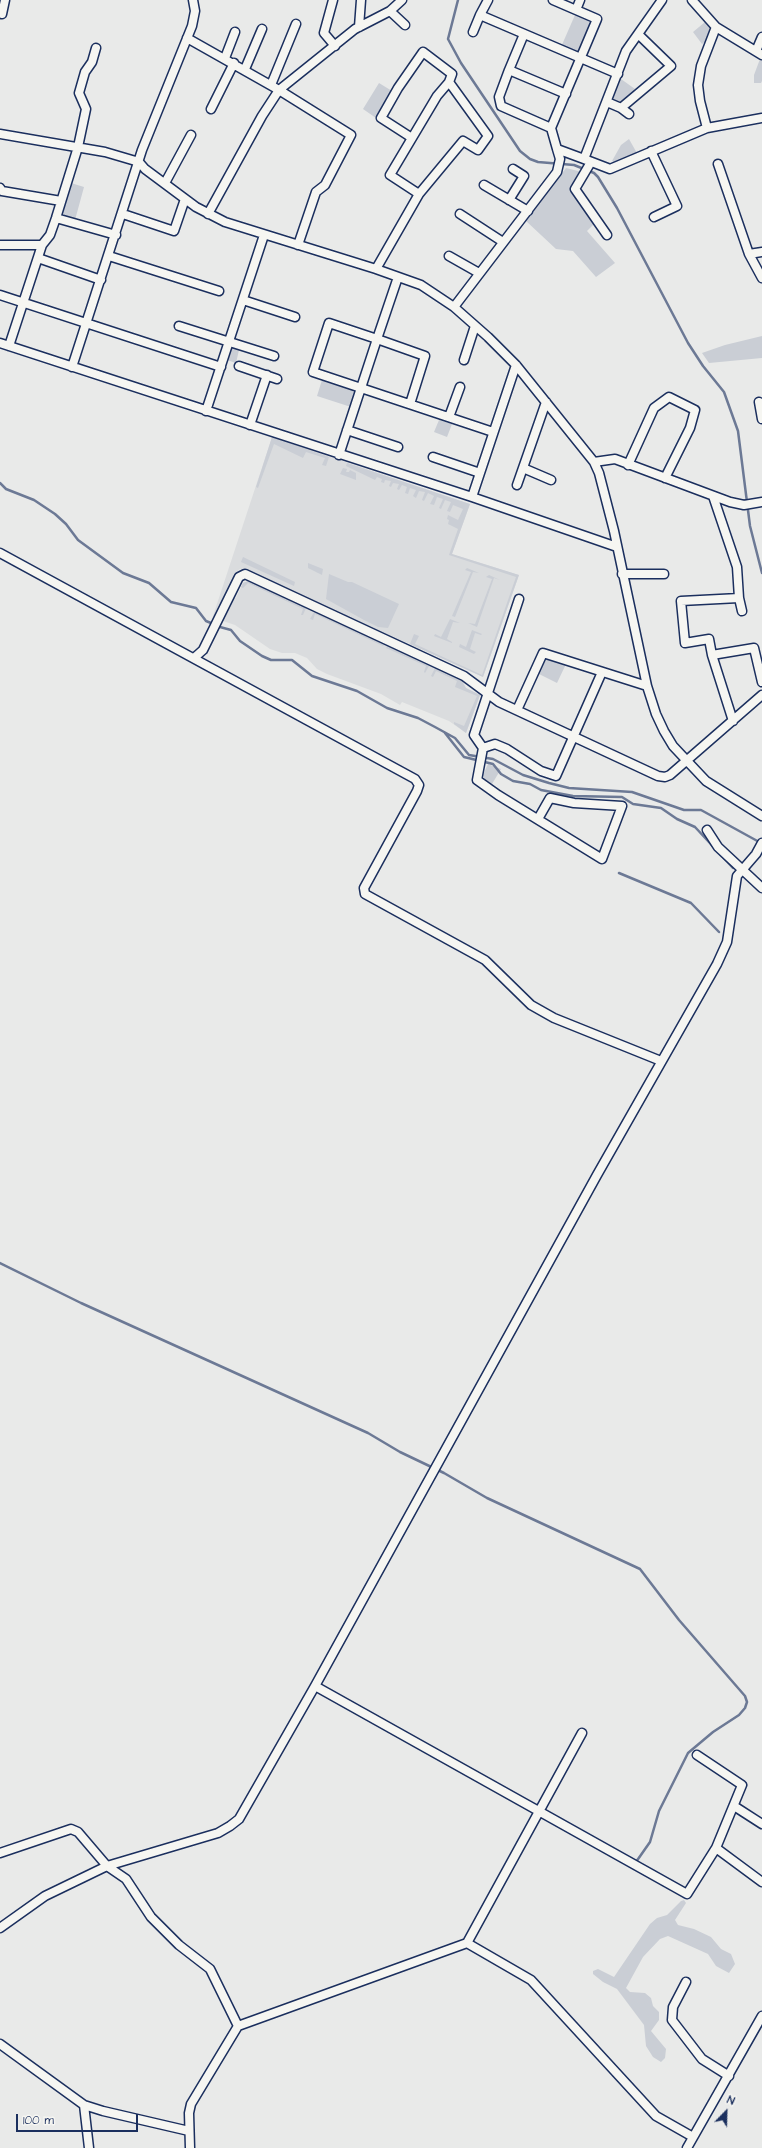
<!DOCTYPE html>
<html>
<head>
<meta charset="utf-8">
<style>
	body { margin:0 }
	#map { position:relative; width:762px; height:2148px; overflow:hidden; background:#e9eae9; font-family:"Architects Daughter",sans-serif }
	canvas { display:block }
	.north { position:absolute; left:706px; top:2092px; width:40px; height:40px; -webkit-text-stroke:3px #f6f6f2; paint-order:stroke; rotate:23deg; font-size:11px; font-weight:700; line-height:16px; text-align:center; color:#1b2f5e }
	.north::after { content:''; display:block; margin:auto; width:14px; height:18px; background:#1b2f5e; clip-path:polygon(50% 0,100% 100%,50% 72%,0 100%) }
	.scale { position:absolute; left:16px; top:2114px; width:122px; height:18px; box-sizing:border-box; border:2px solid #1b2f5e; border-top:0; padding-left:5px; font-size:12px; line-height:14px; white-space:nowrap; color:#1b2f5e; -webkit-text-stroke:3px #f6f6f2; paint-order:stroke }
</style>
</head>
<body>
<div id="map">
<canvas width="762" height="2148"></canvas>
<div class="north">N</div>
<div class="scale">100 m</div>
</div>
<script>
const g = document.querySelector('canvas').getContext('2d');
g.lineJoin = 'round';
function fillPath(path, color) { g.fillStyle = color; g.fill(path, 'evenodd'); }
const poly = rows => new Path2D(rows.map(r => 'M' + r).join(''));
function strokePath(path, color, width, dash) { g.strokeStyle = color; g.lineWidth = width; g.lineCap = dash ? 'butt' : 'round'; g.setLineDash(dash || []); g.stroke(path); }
fillPath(poly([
	[272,437,470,504,452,554,519,575,483,677,245,570,240,569,236,572,215,617,213,616],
	[248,581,462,681,466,688,480,695,466,733,449,721,402,702,400,705,381,694,327,674,317,669,307,658,295,653,282,653,270,649,235,625,223,621,233,597,236,598,243,583]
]), '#dadcde');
fillPath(poly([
	[575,15,588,21,591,25,582,51,575,53,561,47],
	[705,22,711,30,706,41,702,44,693,32],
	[760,59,762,60,762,81,761,83,754,83,754,75],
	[621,79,635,89,624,101,618,103,613,100,613,96,617,83],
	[379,83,392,91,376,118,363,109],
	[629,139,638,155,618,164,612,161,621,145],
	[566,168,582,172,573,191,595,223,587,231,615,263,596,277,573,251,556,249,526,221],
	[71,183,84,187,75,220,67,218,62,212],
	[762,336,762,358,709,363,702,353,725,345],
	[231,347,239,350,236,363,227,360],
	[322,380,351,389,355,393,351,407,317,396],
	[439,420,452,424,447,437,434,432],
	[272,437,329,457,326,466,322,465,325,458,306,452,303,458,274,444,258,488,256,487],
	[347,463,470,504,452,554,519,575,483,677,410,644,414,634,419,636,415,644,482,675,516,577,449,555,458,529,448,524,449,520,447,519,448,515,458,520,463,509,453,505,450,512,447,511,451,502,445,500,441,509,439,508,443,499,437,497,434,505,430,504,434,496,428,493,424,501,422,500,425,492,419,491,416,498,413,496,416,490,410,488,408,494,405,493,407,487,402,485,399,490,397,489,399,484,393,483,391,487,389,486,391,481,385,480,384,483,381,482,382,479,377,477,375,480,346,466],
	[343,468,347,469,346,472,349,472,350,470,356,473,356,480,340,474],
	[243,557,295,582,294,586,241,562],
	[308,563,323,569,322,575,308,568],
	[467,568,479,573,473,572,455,617,452,616,471,572,465,570],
	[329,574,348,582,352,582,399,604,388,628,378,627,364,620,326,599],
	[489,575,500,580,494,578,477,627,468,623,475,624,492,579,486,577],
	[248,581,306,608,303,615,301,615,303,609,248,583,243,588,241,587,243,583],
	[314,612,384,645,383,646,315,614,313,620,310,619],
	[450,619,460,623,453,622,447,639,452,642,452,643,434,636,435,634,441,637],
	[472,630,482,634,481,635,475,633,470,649,476,652,474,654,459,647,460,644,466,647],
	[387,646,429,666,425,673,424,672,426,666,386,648],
	[548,657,566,664,557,683,537,673,543,659],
	[435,668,462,681,466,688,480,695,466,733,454,724,454,722,464,726,477,696,455,687,457,681,436,671,433,677,431,676],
	[488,764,501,769,492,784,485,780,483,775],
	[684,1900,686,1903,675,1920,678,1925,694,1929,711,1937,721,1949,731,1954,735,1964,729,1973,716,1966,708,1954,668,1936,660,1939,643,1957,626,1988,630,1992,645,1993,651,1998,653,2006,659,2012,659,2020,651,2031,666,2049,665,2058,661,2062,653,2057,646,2046,644,2025,617,1989,603,1982,593,1974,593,1971,598,1969,614,1977,650,1924,657,1918,667,1915,681,1901]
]), '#caced5');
strokePath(poly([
	[458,0,448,39,461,63,520,151,530,159,538,162,574,165,594,173,598,177,617,208,688,343,703,366,724,392,738,431,750,526,762,573],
	[0,483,6,489,34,500,55,514,66,524,78,540,123,573,149,583,171,602,196,608,206,621,211,623],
	[220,627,231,630,240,641,262,656,271,660,292,660,312,676,357,691,387,708,418,718,435,727,455,738,469,755,493,759,523,775,549,783,569,788,632,792,684,810,701,810,761,843],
	[445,733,464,757,493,764,501,774,513,781,530,784,541,790,573,796,622,797,633,804,661,808,677,819,695,827,733,868],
	[619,873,691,903,719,932],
	[0,1263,81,1303,368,1433,400,1452,444,1473,487,1498,640,1569,679,1620,745,1696,747,1702,745,1708,739,1715,713,1732,688,1753,659,1811,650,1842,636,1862]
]), '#6c7995', 2.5);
const minor = poly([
	[333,0,324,33,335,46],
	[488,0,480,15,618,74],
	[553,0,597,19,551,128,557,149],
	[692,0,716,27,762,55],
	[576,10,580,0],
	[390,11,405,25],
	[2,14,5,0],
	[359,27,361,0],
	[473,32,480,15],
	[524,34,509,70,566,94],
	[187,38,279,90,355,29,390,11,402,0],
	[756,51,762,37],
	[225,58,235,32],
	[245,69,262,29],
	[509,70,499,97,501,106,551,128],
	[271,85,296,24],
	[607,102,621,108,671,66,638,34],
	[621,108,629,114],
	[211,109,234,63],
	[707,128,762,118],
	[0,134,105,152,139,162,145,169,196,207,225,222,376,269,421,285,454,307,488,337,516,365,594,462,599,473,614,531,647,686,656,714,664,731,673,746,706,781,762,816],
	[651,151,677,206,654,217],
	[584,159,610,169,707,128,700,101,698,85,701,66,716,27],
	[591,162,575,189,607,235],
	[718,164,749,254],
	[165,183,191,135],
	[484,185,528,211],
	[0,188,2,191,61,201],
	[419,194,390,175,437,96,449,82],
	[509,200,524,176,513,169],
	[123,214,174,231,185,199],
	[208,214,262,116,279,90,351,135,325,185,316,192,298,245],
	[460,214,503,242],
	[56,218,116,235],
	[0,245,42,245],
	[762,252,749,254,762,278],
	[109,256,219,291],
	[449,256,479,273],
	[38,258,101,280],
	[376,269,419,194,463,141,478,150,488,136,449,82,452,74,423,52,398,88,381,118,412,138],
	[398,277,377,339,329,323,313,372,493,432],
	[0,295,221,367],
	[243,300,295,317],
	[454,307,557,172,560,159,557,149,584,159,626,51,662,0],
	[179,326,274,356],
	[0,343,472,497,617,547],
	[9,346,42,245,50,235,56,218,78,147,86,109,79,93,85,72,92,62,96,48],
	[464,360,475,326],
	[239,366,277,379],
	[72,367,142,150,192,26,195,11,193,0],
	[759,402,762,419],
	[206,411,264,235],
	[449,417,460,387],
	[250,425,267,375],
	[347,430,398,447],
	[339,455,377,339,425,356,410,404],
	[433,457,480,473],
	[594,462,615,459,730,502,744,505,762,502],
	[628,465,654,408,669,397,695,410,690,428,665,478],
	[523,468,551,480],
	[517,485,546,402],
	[713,496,737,567,739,598,681,601,685,643,709,639,712,655,733,721],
	[472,497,516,365],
	[0,553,415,779,419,785,417,791,364,888,365,894,485,960,531,1005,554,1018,661,1061],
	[622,574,664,574],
	[739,598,742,611],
	[519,599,474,735,483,748,477,780,498,795,602,859,622,806,574,803,550,798,538,819],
	[712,655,754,648,762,682],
	[194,658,203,650,239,577,245,574,464,676,499,702,658,776,665,777,670,775,762,695],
	[517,710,543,653,647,686],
	[483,748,495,744,507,749,541,771,556,776,602,672],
	[707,830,718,847,762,888],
	[315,1686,687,1894,716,1848,762,1882],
	[697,1755,742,1785,716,1848],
	[734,1806,762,1824],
	[0,1853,71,1829,78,1832,107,1866,126,1879,151,1917,179,1945,210,1969,238,2026],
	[0,1928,45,1896,107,1866,218,1833,230,1826,239,1819,315,1686,597,1175,717,964,727,942,737,876,756,854,762,843],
	[467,1943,531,1980,656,2116,693,2137],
	[686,1982,673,2007,672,2020,702,2059,729,2076],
	[0,2044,84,2105,89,2148],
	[84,2105,103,2111,189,2131],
	[190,2148,189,2113,191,2104,238,2026,467,1943,582,1733],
	[687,2148,762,2016]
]);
strokePath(minor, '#1b2f5e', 11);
strokePath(minor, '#f6f6f2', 8);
</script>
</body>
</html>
